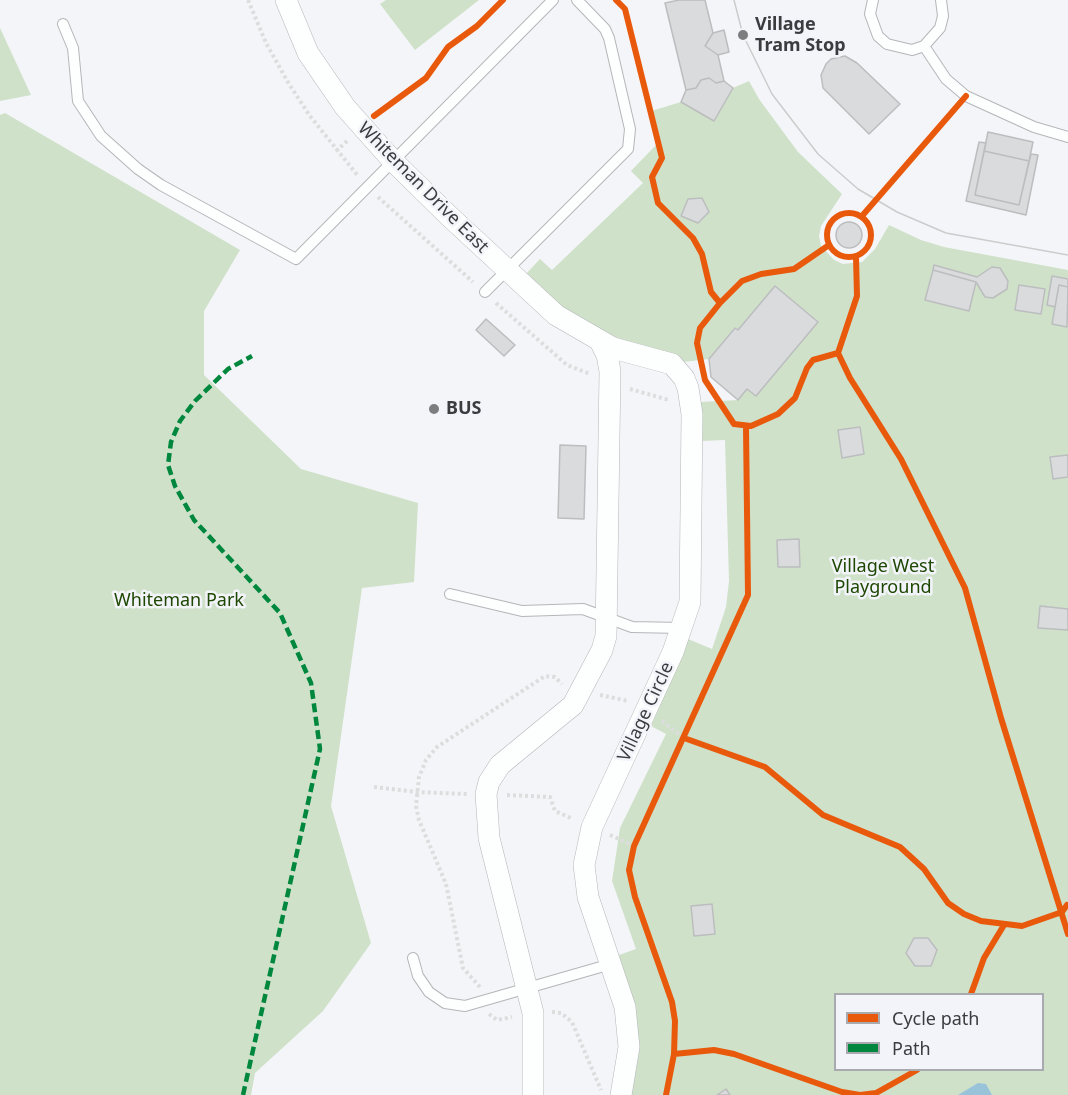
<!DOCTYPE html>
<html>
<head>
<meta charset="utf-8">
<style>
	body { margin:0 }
	#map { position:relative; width:1068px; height:1095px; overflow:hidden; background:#f4f5f8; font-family:"Noto Sans",sans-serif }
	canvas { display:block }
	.legend { position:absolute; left:834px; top:993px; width:210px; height:78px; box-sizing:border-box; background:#f2f4fa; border:2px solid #a9aaaf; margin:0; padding:8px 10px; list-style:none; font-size:18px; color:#3b3c3e }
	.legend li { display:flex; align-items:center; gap:12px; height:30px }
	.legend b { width:30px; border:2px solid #a9aaaf }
</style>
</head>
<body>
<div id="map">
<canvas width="1068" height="1095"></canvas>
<ul class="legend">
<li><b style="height:8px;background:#e8590c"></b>Cycle path</li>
<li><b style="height:8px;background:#00873e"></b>Path</li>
</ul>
</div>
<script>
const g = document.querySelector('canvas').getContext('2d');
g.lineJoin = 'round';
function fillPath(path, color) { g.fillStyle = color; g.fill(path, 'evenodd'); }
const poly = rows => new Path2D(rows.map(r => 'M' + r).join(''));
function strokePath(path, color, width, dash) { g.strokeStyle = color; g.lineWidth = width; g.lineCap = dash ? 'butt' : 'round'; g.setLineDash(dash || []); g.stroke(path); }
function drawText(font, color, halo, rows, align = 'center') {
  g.font = font + ' "Noto Sans",sans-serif'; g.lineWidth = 5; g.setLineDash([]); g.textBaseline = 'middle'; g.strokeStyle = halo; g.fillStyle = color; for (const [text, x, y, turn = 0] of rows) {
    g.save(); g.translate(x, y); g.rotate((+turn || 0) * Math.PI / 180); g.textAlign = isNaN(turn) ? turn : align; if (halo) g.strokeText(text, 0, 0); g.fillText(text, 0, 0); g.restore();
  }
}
fillPath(poly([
	[386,0,479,0,415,50,380,4],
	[0,28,31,95,0,101],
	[749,81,759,99,798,152,842,194,821,226,819,236,821,246,834,260,843,264,862,262,875,249,889,225,921,240,944,247,1068,270,1068,1095,628,1095,635,1012,619,955,636,949,612,881,620,828,666,734,651,726,688,639,712,649,726,607,729,581,725,440,701,441,700,402,738,400,747,389,756,396,818,322,775,286,738,330,734,328,709,359,683,362,626,342,586,322,557,304,525,275,540,259,552,270,643,183,631,171,656,145,648,112,681,102,714,121,733,88],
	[836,994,1042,994,1042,1070,836,1070],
	[5,113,240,250,204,311,204,375,301,469,418,503,414,582,362,588,331,806,371,943,323,1011,255,1073,251,1095,0,1095,0,115]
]), '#cfe1c9');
fillPath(poly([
	[978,1083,986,1084,992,1095,958,1095]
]), '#99c3d9');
const building = poly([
	[679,0,705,0,713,33,705,46,718,55,724,81,716,83,709,78,701,80,696,88,686,90,665,3,679,0],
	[724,30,729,52,718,55,705,46,713,33,724,30],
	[845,56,857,63,900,104,869,134,823,88,821,75,826,64,831,59,845,56],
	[709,78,716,83,724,81,733,88,714,121,681,102,686,90,696,88,701,80,709,78],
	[988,132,1033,142,1029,161,984,151,988,132],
	[979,142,986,143,975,195,1019,205,1031,154,1038,155,1026,215,966,201,979,142],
	[984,151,1029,161,1019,205,975,195,984,151],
	[702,198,709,212,698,223,681,216,688,199,702,198],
	'836 235a13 13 0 1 1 26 0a13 13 0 1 1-26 0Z',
	[934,265,977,277,992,267,1000,268,1008,281,1007,289,993,298,985,297,976,282,933,270,934,265],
	[933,270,976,282,969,311,925,300,933,270],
	[1052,276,1068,279,1068,287,1059,285,1055,307,1047,305,1052,276],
	[1019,285,1045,289,1041,314,1015,310,1019,285],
	[1059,285,1068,287,1067,327,1052,324,1059,285],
	[775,286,818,322,756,396,747,389,738,400,711,377,709,359,735,328,738,330,775,286],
	[486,319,515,345,504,356,476,330,486,319],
	[860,427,864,454,842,458,838,430,860,427],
	[560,445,586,446,584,519,558,518,560,445],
	[1068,455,1068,477,1053,479,1050,457,1068,455],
	[799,539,800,567,778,567,777,540,799,539],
	[1040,606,1068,609,1068,630,1038,628,1040,606],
	[712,904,715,934,694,936,691,906,712,904],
	[914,938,928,938,937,950,931,966,915,966,906,953,914,938],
	[726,1089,730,1095,717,1095,726,1089]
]);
fillPath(building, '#dadbdd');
strokePath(building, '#bcbdbf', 1.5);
const lane = poly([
	[873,0,870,14,878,36,887,44,912,50,924,46,940,28,943,16,941,0],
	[63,24,73,48,78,101,101,136,138,169,161,185,296,259,553,0],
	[924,46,946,79,966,96,1034,127,1068,137],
	[485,292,628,149,630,129,609,38,605,29,577,0],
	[450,594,522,611,583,609,632,627,682,628],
	[413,958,418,976,429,992,445,1003,465,1006,611,964]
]);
const street = poly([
	[286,0,308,53,345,107,393,161,448,215,556,315,613,348,672,364,684,378,688,388,692,414,690,602,673,652,592,827,584,865,588,897,625,1007,629,1047,621,1095],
	[533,1095,533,1013,489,838,486,794,489,782,500,765,573,705,602,650,606,636,610,371,607,355,600,341]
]);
strokePath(lane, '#b5b6b9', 12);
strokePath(street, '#b5b6b9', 22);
strokePath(poly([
	[248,0,266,43,289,84,310,116,358,176],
	[336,151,347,141],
	[378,197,473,282],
	[496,303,567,365,590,374],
	[630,389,669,400],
	[600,695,628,701],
	[662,721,684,738],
	[374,787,417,792,467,794],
	[507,795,550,797,555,811,573,819],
	[610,835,634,846],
	[480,987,463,968,446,884,419,820,416,806,419,777,426,760,437,747,545,676,555,677,562,684],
	[552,1012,561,1013,572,1022,601,1090],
	[489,1014,497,1020,512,1017]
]), '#ddddde', 4, [3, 3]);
strokePath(lane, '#fdfefe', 10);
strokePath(street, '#fdfefe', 21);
strokePath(poly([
	[734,0,743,35,772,94,818,154,858,189,897,212,946,233,1068,255]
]), '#cccccd', 1.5);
strokePath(poly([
	[243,1095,320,749,311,683,280,613,194,520,175,486,168,465,171,442,180,421,195,401,228,369,252,356]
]), '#00873e', 4.5, [9, 4.5]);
strokePath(poly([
	[616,0,625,9,662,158,652,177,658,203,693,238,702,254,711,292,720,303],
	[374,116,426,78,448,47,477,26,503,0],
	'827 235a22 22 0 1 1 44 0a22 22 0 1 1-44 0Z',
	[862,216,966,96],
	[829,245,794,269,761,274,742,281,720,303,700,328,697,343,705,380,734,424,751,426,778,414,795,398,807,368,813,360,838,353,857,296,856,257],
	[838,353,850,378,901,459,965,588,1001,718,1068,934],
	[684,738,765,767,823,815,900,847,924,869,948,903,964,914,981,921,1022,926,1062,912,1067,905],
	[971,994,984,958,1004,925],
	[674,1054,675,1021,672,1002,635,897,629,870,634,846,748,595,746,427],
	[666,1095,674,1054,714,1050,734,1054,842,1092,860,1095,876,1093,917,1070]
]), '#e8590c', 6);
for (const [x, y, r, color] of [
	[743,35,6,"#7c7d7f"],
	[434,409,6,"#7c7d7f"]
]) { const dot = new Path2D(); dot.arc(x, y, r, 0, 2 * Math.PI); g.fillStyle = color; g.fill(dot); strokePath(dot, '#f2f4fa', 2); }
drawText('bold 18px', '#3b3c3e', '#f2f4fa', [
	["Village",755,25],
	["Tram Stop",755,46],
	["BUS",446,409]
], 'left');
drawText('18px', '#3b3c3e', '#f2f4fa', [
	["Whiteman Drive East",423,188,45],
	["Village Circle",646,712,-65]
]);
drawText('18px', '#1e4801', '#f2f4fa', [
	["Village West",883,567],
	["Playground",883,588],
	["Whiteman Park",179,601]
]);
</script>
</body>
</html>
